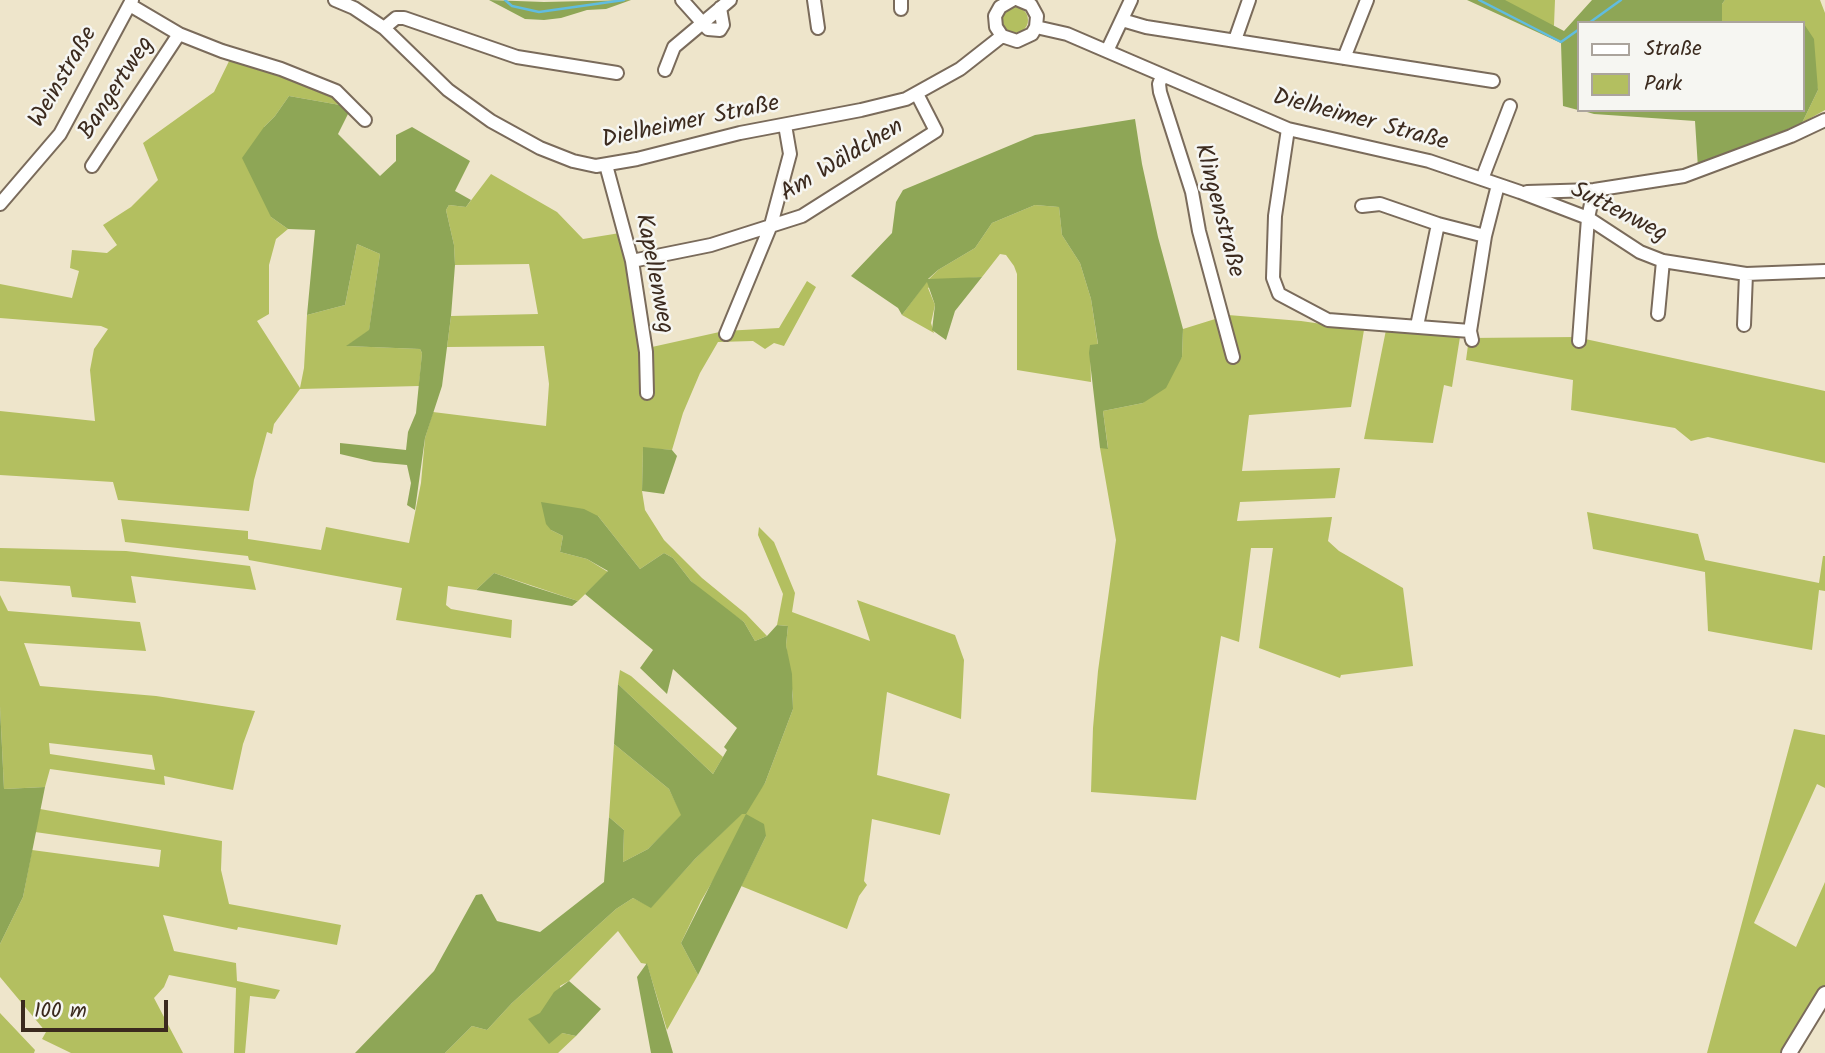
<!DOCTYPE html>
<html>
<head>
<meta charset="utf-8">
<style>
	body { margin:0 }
	#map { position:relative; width:1825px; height:1053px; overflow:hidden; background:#eee5cb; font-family:Kalam,sans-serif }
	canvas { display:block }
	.legend { position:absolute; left:1577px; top:21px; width:228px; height:91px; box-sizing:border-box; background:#f6f6f2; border:2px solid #aba49d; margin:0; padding:9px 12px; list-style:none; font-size:21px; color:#3b2a1e }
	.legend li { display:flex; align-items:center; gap:14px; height:35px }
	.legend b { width:35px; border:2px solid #aba49d }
	.scale { position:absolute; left:21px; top:1000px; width:147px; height:32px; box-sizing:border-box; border:4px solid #3b2a1e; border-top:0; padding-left:9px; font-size:21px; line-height:24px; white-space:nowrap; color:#3b2a1e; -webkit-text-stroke:5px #f6f6f2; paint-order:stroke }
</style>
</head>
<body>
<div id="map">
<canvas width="1825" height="1053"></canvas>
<ul class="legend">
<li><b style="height:9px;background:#fff"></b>Straße</li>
<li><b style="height:19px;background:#b3bf60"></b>Park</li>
</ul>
<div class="scale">100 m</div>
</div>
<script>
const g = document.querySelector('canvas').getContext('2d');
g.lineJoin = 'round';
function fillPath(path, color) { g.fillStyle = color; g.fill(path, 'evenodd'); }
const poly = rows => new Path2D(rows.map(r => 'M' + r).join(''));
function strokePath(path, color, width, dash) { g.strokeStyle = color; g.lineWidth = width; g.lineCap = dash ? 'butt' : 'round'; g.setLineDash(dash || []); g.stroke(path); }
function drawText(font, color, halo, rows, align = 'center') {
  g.font = font + ' Kalam,sans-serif'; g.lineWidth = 5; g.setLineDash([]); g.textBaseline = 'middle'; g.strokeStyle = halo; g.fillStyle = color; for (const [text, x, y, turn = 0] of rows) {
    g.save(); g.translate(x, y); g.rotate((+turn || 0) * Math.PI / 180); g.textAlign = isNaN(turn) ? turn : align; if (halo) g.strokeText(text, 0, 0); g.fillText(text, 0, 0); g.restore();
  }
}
fillPath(poly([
	[1498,0,1555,0,1554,25,1551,31],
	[1725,0,1820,0,1825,13,1825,110,1802,123,1818,90,1803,21,1722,23,1722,4],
	'1002 20a13 13 0 1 1 26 0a13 13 0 1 1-26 0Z',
	[232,55,341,99,340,105,289,96,275,116,264,127,271,217,288,229,276,239,269,265,269,314,257,321,300,388,304,368,307,315,345,305,357,244,380,254,369,331,347,346,420,349,422,353,419,386,300,389,274,424,272,434,267,432,254,480,249,511,118,500,113,482,0,475,0,411,95,421,90,370,94,349,108,329,101,326,0,318,0,284,72,298,79,271,70,268,72,250,107,253,117,245,103,225,131,207,158,180,143,143,214,92],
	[491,174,557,212,583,239,620,233,630,274,643,349,724,331,779,328,807,281,816,287,784,346,774,343,765,349,753,341,718,342,700,373,683,413,672,450,643,448,642,491,645,510,664,540,702,578,746,614,767,636,755,641,744,622,711,599,691,581,673,558,664,553,640,569,598,516,551,530,563,536,560,552,587,559,608,572,578,601,494,573,476,590,448,586,446,605,451,609,512,620,511,638,396,620,402,588,249,560,248,556,125,542,121,519,248,531,248,539,321,550,326,527,409,543,421,483,425,438,433,412,546,426,549,384,544,346,447,347,451,316,538,314,529,264,455,265,454,245,446,210,449,205,466,207],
	[1035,205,1059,207,1062,235,1080,263,1091,299,1098,345,1090,345,1091,382,1017,370,1017,274,1014,266,1006,255,1000,254,982,277,944,280,928,288,935,305,931,323,934,333,902,315,927,281,938,270,975,248,992,223],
	[1228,315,1301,321,1364,330,1351,407,1249,415,1242,471,1340,468,1335,498,1240,502,1237,521,1332,517,1328,541,1339,551,1403,588,1413,666,1341,675,1340,678,1259,648,1273,548,1251,548,1239,642,1221,636,1196,800,1091,792,1093,728,1098,671,1116,540,1100,448,1108,448,1103,411,1143,403,1182,357,1183,329],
	[1386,330,1460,337,1452,387,1444,385,1433,443,1364,439],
	[1576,337,1825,391,1825,463,1708,437,1691,441,1675,428,1571,410,1573,380,1466,360,1469,338],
	[1587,512,1698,534,1705,560,1819,583,1823,556,1825,556,1825,591,1819,590,1812,650,1708,631,1705,572,1593,549],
	[759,527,774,542,795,593,792,612,870,641,857,600,955,635,964,660,961,719,887,692,877,775,950,794,940,835,872,819,864,881,867,885,859,896,847,929,741,886,766,836,722,865,701,901,681,943,698,975,667,1030,647,964,641,963,618,931,569,981,560,986,562,1033,576,1036,558,1053,445,1053,472,1026,487,1030,512,1003,616,909,633,898,651,907,695,859,742,813,765,783,793,709,793,696,786,645,788,626,777,625,783,594,758,535],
	[0,548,126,551,250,566,256,590,131,576,136,603,72,597,70,586,0,581],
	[0,595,8,611,140,622,146,651,24,643,40,686,156,696,255,711,243,744,233,790,164,776,165,785,50,769,45,787,4,789,0,706],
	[49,743,152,755,155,770,50,754],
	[620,670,631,676,723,757,713,774,618,684],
	[1794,729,1825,735,1825,788,1817,784,1754,923,1796,947,1825,882,1825,988,1784,1053,1707,1053],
	[614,744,669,789,682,815,648,849,623,862,624,830,609,817],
	[40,809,222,841,221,870,229,904,341,925,337,945,238,927,237,930,163,915,174,951,236,963,237,981,280,990,275,999,250,996,245,1053,234,1053,236,988,169,975,164,987,154,998,183,1053,71,1053,42,1039,46,1032,0,977,0,944,23,897,32,850,159,867,161,850,35,832],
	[0,1013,35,1050,34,1053,0,1053]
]), '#b3bf60');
fillPath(poly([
	[489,0,544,2,631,0,606,9,587,10,561,18,544,20,525,19],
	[1467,0,1505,0,1564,31,1592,0,1725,0,1722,4,1722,23,1578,23,1578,110,1563,106,1561,43],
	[1802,21,1814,39,1818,90,1802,123,1698,168,1695,121,1594,114,1580,110,1802,110,1802,23,1784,23],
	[289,96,340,105,349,112,338,134,380,176,396,161,396,135,412,127,470,161,455,191,471,200,466,207,449,205,446,210,454,245,455,265,451,316,442,386,425,438,415,510,407,505,411,483,407,465,374,462,340,454,340,443,406,450,408,432,416,413,422,353,420,349,346,346,369,330,380,254,357,244,345,305,307,315,315,230,288,229,271,217,242,158,264,127,275,116],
	[1135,119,1142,164,1158,237,1183,329,1182,357,1166,388,1143,403,1103,411,1108,449,1100,448,1089,353,1090,345,1098,344,1091,299,1080,263,1062,235,1059,207,1035,205,992,223,975,248,938,270,928,279,982,277,955,311,946,340,932,330,935,305,927,282,902,315,898,308,851,276,892,233,896,202,903,190,1035,135],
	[643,447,672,450,677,456,664,494,642,491],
	[541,502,584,509,598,516,640,569,664,553,673,558,691,581,744,622,755,641,767,636,777,625,788,626,786,645,792,674,793,709,765,783,746,814,764,824,766,836,698,975,681,943,746,814,742,814,695,859,651,908,633,898,616,909,512,1003,487,1030,472,1026,445,1053,355,1053,434,971,476,895,482,894,497,921,540,932,604,882,609,817,624,830,623,862,648,849,681,815,669,789,614,744,618,684,713,774,727,750,724,747,737,728,673,669,667,694,640,668,653,650,585,594,608,571,587,559,560,552,563,536,551,530,546,524],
	[494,573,531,586,578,601,572,606,476,590],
	[0,706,4,789,45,787,23,897,0,944],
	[647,963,659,1005,673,1053,651,1053,637,977],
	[569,981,601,1009,576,1036,562,1033,549,1044,528,1019,540,1013,554,992]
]), '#8ea656');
strokePath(poly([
	[505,0,512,6,539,12,624,0],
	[1479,0,1561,42,1578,30],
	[1589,23,1621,0]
]), '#61bcdf', 2.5);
const minor = poly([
	[335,0,354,8,384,28,448,90,491,121,540,148,573,161,596,166,637,159,740,133,861,110,906,99,960,69,1002,36],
	[682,0,708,29,720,30,723,25,720,8],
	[814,0,818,28],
	[901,0,901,9],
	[1012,0,1000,7,995,16,996,27,1002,36,1017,41,1032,34,1036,27,1037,16,1031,5,1019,0],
	[130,5,179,34,222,51,281,69,336,91,365,120],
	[1122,20,1146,27,1493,81],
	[1036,27,1067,34,1288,129,1429,161,1520,192,1588,218,1640,252,1663,261,1746,274,1825,271],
	[384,28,396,18,404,18,517,57,617,73],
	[1235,40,1249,0],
	[1107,51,1131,0],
	[1344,58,1367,0],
	[665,70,674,47,730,0],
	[1162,76,1159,84,1160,92,1192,192,1199,231,1233,357],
	[1288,129,1275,216,1273,278,1279,294,1328,320,1470,331],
	[606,165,632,261,646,352,647,393],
	[92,166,179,34],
	[1482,179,1510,106],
	[1527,192,1594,190,1684,176,1791,136,1825,120],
	[0,204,60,134,132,0],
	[1362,206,1380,204,1438,224,1485,236],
	[632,261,711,245,802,216,936,131,917,94],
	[1658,314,1663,261],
	[1744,325,1746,274],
	[1417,326,1438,224],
	[726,334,771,225,790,154,785,125],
	[1472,340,1470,331,1485,236,1498,185],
	[1579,341,1588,218,1594,190]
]);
const tertiary = poly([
	[1789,1053,1825,994]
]);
strokePath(minor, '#7a6b5b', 16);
strokePath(tertiary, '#7a6b5b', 18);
strokePath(minor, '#fff', 12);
strokePath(tertiary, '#fff', 14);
drawText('24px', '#3b2a1e', '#f6f6f2', [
	["Weinstraße",65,78,-60],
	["Bangertweg",118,89,-57],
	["Dielheimer Straße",1360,122,15],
	["Dielheimer Straße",691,124,-12],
	["Am Wäldchen",843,162,-31],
	["Klingenstraße",1217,211,75],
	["Suttenweg",1618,214,27],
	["Kapellenweg",652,274,79]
]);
</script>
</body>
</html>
